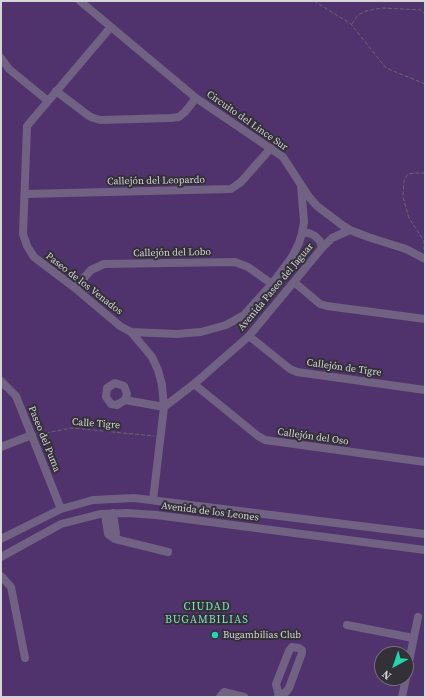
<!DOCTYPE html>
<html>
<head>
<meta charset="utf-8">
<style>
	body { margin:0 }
	#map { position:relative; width:426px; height:698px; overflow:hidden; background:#343038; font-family:"Source Serif 4",serif }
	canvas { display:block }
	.frame { position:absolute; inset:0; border:2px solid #d6d3d9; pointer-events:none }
	.north { position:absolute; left:374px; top:646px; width:40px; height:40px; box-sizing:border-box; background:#343038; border:1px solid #757178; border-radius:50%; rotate:220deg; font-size:11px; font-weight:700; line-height:16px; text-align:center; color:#d6d3d9 }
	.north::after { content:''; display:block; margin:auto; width:14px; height:18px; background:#21d5af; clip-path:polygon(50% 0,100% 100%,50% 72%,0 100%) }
</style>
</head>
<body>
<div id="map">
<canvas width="426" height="698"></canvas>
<div class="frame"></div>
<div class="north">N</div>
</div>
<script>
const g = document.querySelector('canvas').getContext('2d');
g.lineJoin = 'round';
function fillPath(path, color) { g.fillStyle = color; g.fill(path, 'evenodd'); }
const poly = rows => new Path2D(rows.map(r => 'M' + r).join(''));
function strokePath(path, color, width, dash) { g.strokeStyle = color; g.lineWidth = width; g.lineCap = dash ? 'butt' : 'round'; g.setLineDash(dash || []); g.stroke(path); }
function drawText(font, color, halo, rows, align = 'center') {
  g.font = font + ' "Source Serif 4",serif'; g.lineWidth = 4; g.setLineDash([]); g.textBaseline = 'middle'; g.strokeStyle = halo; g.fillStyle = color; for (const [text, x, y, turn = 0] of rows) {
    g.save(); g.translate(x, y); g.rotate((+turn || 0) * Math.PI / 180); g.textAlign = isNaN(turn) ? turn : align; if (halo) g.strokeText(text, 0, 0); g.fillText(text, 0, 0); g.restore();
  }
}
fillPath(poly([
	[1,1,425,1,425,697,1,697],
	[382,654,406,654,406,678,382,678]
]), '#50336c');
strokePath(poly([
	[314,1,351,24,386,68,425,84],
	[352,24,358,15,366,11,382,8,421,10,425,14],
	[424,250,424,241,409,218,403,197,404,180,408,174,416,173,425,173],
	[40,434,72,428,154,436]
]), '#69656d', 1, [4, 2]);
strokePath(poly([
	[80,1,196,98,283,157,309,197,317,206,342,225,350,230,368,237,406,249,425,259],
	[110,28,27,126,23,234,27,246,34,257,75,288,120,326,131,332,152,357,158,370,162,385,164,407,153,500],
	[1,58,9,69,48,101],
	[56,91,89,116,93,118,100,120,171,118,179,117,185,112,196,98],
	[25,194,231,189,241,182,271,148],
	[302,233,309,233,315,236,320,241,322,248],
	[294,282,320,304,327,306,425,319],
	[75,288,91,270,104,264,235,262,248,267,272,284],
	[131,332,176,334,201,332,226,325,244,315,272,284,292,257,299,243,302,233,304,222,301,186],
	[249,336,290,369,297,372,425,390],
	[1,381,16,396,61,509],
	[194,384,258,436,265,440,425,462],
	[125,400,127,394,124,386,115,383,107,388,106,397,111,404,117,405,125,400,164,407],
	[164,407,194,384,249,336,322,248,332,238,350,230],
	[1,447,32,435],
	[113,513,116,534,115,539],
	[105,514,108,534,115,539,168,552],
	[1,539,61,509,93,500,134,498,425,534],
	[1,557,61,524,100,514,127,513,156,515,425,550],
	[1,576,11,587,25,658],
	[347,625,413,638],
	[406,676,418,617],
	[220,697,224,692,244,697],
	[278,697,286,692,289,688,302,653,302,650,299,648,292,647,289,651,276,684,279,696],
	[402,697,406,678]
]), '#716183', 8);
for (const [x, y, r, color] of [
	[215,635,4,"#21d5af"]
]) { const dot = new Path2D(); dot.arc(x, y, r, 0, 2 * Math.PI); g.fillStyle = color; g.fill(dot); strokePath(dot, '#343038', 1.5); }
drawText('10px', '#d6d3d9', '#343038', [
	["Circuito del Lince Sur",247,121,35],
	["Callejón del Leopardo",156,181,-1],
	["Callejón del Lobo",172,253,-1],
	["Paseo de los Venados",84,284,38],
	["Avenida Paseo del Jaguar",276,287,-50],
	["Callejón de Tigre",344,368,8],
	["Calle Tigre",96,424,4],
	["Callejón del Oso",313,437,8],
	["Paseo del Puma",44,439,68],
	["Avenida de los Leones",210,512,7]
]);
drawText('10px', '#d6d3d9', '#343038', [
	["Bugambilias Club",223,635]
], 'left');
g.letterSpacing = '1px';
drawText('11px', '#7fdfc4', '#343038', [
	["CIUDAD",207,607],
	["BUGAMBILIAS",207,620]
]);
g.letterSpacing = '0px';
</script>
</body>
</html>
